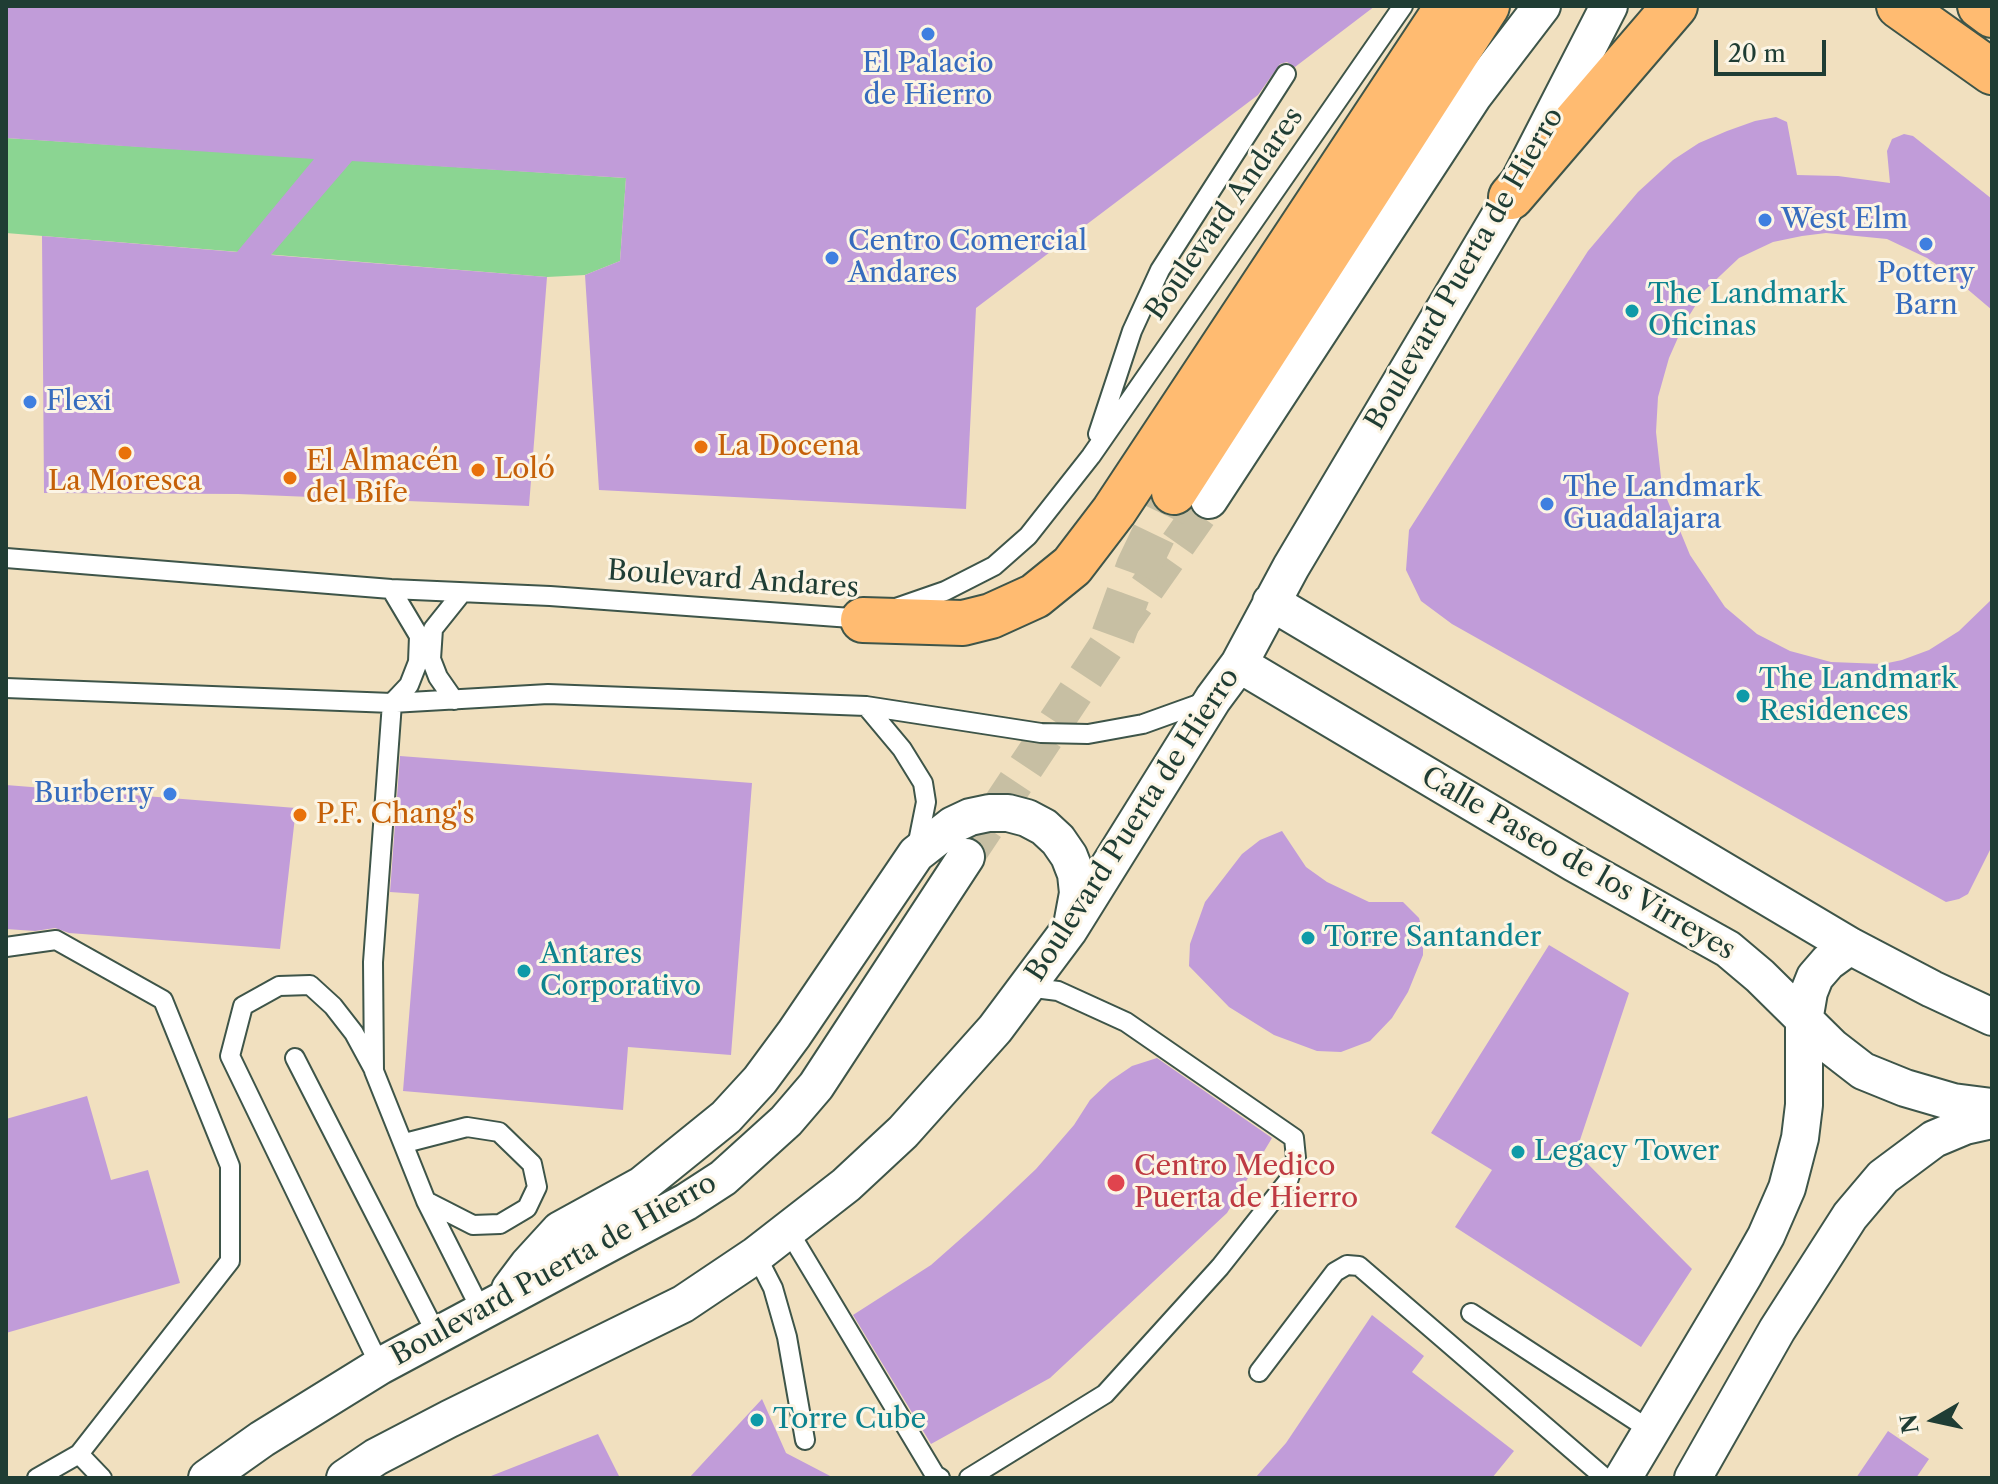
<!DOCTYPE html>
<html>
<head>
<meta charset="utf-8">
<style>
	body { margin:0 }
	#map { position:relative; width:1998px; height:1484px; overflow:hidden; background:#f1e0bf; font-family:"Libre Caslon Text",serif }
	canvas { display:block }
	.frame { position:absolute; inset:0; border:8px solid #1f3d34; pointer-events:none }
	.north { position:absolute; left:1894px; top:1380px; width:80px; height:80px; -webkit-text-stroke:6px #fcf5e5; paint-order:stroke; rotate:261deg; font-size:22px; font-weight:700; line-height:32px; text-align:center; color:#1f3d34 }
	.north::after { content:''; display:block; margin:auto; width:28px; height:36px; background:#1f3d34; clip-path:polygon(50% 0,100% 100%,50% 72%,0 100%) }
	.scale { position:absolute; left:1714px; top:40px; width:112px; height:36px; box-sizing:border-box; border:4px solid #1f3d34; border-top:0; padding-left:10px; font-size:24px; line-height:28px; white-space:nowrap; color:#1f3d34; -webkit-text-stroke:6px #fcf5e5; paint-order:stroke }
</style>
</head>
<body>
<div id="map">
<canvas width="1998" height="1484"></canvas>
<div class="frame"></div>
<div class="north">N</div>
<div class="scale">20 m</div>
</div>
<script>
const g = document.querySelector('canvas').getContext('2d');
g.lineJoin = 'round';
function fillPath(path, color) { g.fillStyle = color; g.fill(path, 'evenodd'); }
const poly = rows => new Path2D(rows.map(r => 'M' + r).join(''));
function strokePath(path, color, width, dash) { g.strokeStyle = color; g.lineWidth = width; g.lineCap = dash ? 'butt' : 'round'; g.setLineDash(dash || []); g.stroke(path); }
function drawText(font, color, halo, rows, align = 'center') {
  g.font = font + ' "Libre Caslon Text",serif'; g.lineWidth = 6; g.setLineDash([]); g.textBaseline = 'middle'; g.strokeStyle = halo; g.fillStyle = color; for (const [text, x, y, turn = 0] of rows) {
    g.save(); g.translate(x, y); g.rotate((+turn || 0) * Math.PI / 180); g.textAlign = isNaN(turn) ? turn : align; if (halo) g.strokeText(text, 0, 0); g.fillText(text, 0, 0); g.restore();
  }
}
fillPath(poly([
	[6,138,626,178,620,261,585,275,547,277,6,233]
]), '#8bd592');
fillPath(poly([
	[6,6,1375,6,1295,67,1287,62,1280,64,1258,95,976,308,966,509,599,490,585,275,620,261,626,178,352,161,271,255,547,277,529,506,238,494,44,493,42,236,237,252,314,159,6,138],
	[1776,117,1787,122,1797,175,1838,176,1890,183,1887,151,1892,139,1904,134,1913,136,1992,199,1992,310,1946,271,1927,258,1887,239,1826,233,1802,236,1773,242,1739,258,1705,290,1684,324,1669,358,1658,397,1656,432,1662,487,1690,555,1725,607,1757,634,1790,651,1831,662,1883,664,1902,660,1929,650,1959,631,1992,599,1992,846,1968,894,1959,899,1946,902,1452,624,1421,601,1406,570,1409,530,1588,251,1638,192,1673,160,1699,143,1727,131,1755,121],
	[400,756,752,783,731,1055,628,1047,623,1110,403,1091,419,894,390,892],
	[6,785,296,808,280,949,69,933,55,928,35,931,6,929],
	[1282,831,1306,867,1327,882,1369,902,1403,902,1419,918,1423,932,1423,955,1408,992,1392,1018,1370,1041,1341,1052,1317,1051,1274,1035,1229,1007,1189,966,1190,944,1205,902,1242,854,1260,840],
	[1549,945,1629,993,1576,1152,1692,1269,1641,1347,1455,1227,1492,1170,1431,1133],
	[1157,1058,1272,1138,1227,1213,1050,1378,931,1444,853,1315,931,1265,982,1220,1036,1169,1074,1125,1090,1100,1110,1081,1132,1066],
	[87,1096,111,1180,148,1170,180,1283,6,1333,6,1119],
	[1372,1315,1424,1356,1412,1372,1514,1451,1492,1478,1255,1478,1286,1443],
	[762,1399,786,1453,834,1478,689,1478],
	[1888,1431,1929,1459,1916,1478,1856,1478],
	[598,1434,620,1478,491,1478,491,1476]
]), '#c19cd9');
strokePath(poly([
	[966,857,1113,636,1209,500]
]), '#c7bfa3', 36, [36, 18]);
strokePath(poly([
	[1113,636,1138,567,1174,492]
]), '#c7bfa3', 44, [44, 22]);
const lane = poly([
	[1098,434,1132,331,1160,270,1286,74],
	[6,558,391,589,550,596,865,619],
	[391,589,419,636,418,662,409,685,392,703,373,962,374,1071,426,1201,481,1310],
	[896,608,945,591,994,566,1028,536,1091,456,1403,6],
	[6,688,392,703,548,694,866,706,1041,733,1088,734,1143,724,1207,701],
	[454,700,438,677,431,659,433,629,461,594],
	[866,706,902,749,923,783,926,802,917,847],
	[6,947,56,940,163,1000,230,1166,230,1261,79,1454,37,1478],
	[295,1058,437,1335],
	[373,1068,354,1033,333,1006,310,985,279,986,243,1006,230,1056,380,1366],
	[405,1143,467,1127,499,1132,532,1164,537,1187,527,1208,500,1224,473,1225,426,1201],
	[788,1230,935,1475,940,1478],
	[756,1255,773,1288,787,1337,805,1440],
	[1471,1313,1650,1430],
	[1259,1372,1335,1272,1347,1265,1359,1266,1605,1478],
	[79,1454,102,1478],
	[969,1478,1105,1394,1220,1267,1288,1181,1296,1158,1294,1138,1126,1022,1058,991,1027,987]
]);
const street = poly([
	[1209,500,1474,95,1542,6],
	[1271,602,1850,946,1932,989,1992,1017],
	[1239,664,1574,863,1728,949,1760,976,1832,1047,1863,1071,1905,1088,1953,1102,1992,1107],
	[510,1289,528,1265,560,1230,642,1185,726,1117,760,1080,794,1034,916,854,953,825,970,817,989,813,1008,813,1027,818,1044,827,1058,840,1069,856,1076,874,1078,893,1073,920],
	[207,1478,262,1439,380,1366,686,1202,723,1178,786,1121,816,1086,966,857],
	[345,1478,376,1457,449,1419,683,1304,756,1255,846,1185,903,1132,995,1029,1069,930,1213,699,1239,664,1291,567,1511,197,1609,6],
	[1623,1478,1744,1275,1766,1236,1787,1188,1800,1138,1804,1105,1804,1021,1809,992,1815,977,1828,962,1850,946],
	[1693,1478,1777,1330,1850,1216,1883,1177,1934,1139,1965,1126,1992,1120]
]);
const primary = poly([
	[1899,6,1992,72],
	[1980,6,1992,15],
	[1511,197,1675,6],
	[1174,492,1487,6],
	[863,620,963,623,991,616,1035,596,1072,566,1114,511,1448,6]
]);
strokePath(lane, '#3e5549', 22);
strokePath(street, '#3e5549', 40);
strokePath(primary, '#3e5549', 48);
strokePath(lane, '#fff', 18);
strokePath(street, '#fff', 36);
strokePath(primary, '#ffbb71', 44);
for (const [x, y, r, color] of [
	[928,34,8,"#3f7fe0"],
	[1765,220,8,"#3f7fe0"],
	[1926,244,8,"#3f7fe0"],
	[832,258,8,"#3f7fe0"],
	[1632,311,8,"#0f9aa8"],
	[30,402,8,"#3f7fe0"],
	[701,447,8,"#e8710a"],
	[125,453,8,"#e8710a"],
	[478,470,8,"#e8710a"],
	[290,478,8,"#e8710a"],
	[1547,504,8,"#3f7fe0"],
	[1743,696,8,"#0f9aa8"],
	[170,794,8,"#3f7fe0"],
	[300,815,8,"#e8710a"],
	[1308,938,8,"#0f9aa8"],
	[524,971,8,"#0f9aa8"],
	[1518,1152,8,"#0f9aa8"],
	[1116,1183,10,"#e0444e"],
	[757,1420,8,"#0f9aa8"]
]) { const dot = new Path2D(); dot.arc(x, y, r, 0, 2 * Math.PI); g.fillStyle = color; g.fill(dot); strokePath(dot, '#fcf5e5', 3); }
drawText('28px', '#366cbe', '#fcf5e5', [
	["El Palacio",928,64,"center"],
	["de Hierro",928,96,"center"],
	["West Elm",1781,220],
	["Centro Comercial",848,242],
	["Andares",848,274],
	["Pottery",1926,274,"center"],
	["Barn",1926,306,"center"],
	["Flexi",46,402],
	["The Landmark",1563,488],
	["Guadalajara",1563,520],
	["Burberry",154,794,"right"]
], 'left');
drawText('28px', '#1f3d34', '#fcf5e5', [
	["Boulevard Andares",1225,214,-55],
	["Boulevard Puerta de Hierro",1465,269,-60],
	["Boulevard Andares",733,580,4],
	["Boulevard Puerta de Hierro",1133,825,-57],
	["Calle Paseo de los Virreyes",1578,864,30],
	["Boulevard Puerta de Hierro",554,1270,-29]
]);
drawText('28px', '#0d838f', '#fcf5e5', [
	["The Landmark",1648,295],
	["Oficinas",1648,327],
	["The Landmark",1759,680],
	["Residences",1759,712],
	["Torre Santander",1324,938],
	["Antares",540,955],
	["Corporativo",540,987],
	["Legacy Tower",1534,1152],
	["Torre Cube",773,1420]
], 'left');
drawText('28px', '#c56008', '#fcf5e5', [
	["La Docena",717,447],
	["El Almacén",306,462],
	["del Bife",306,494],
	["Loló",494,470],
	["La Moresca",125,482,"center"],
	["P.F. Chang's",316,815]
], 'left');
drawText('28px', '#be3a42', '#fcf5e5', [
	["Centro Medico",1134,1167],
	["Puerta de Hierro",1134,1199]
], 'left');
</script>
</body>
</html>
